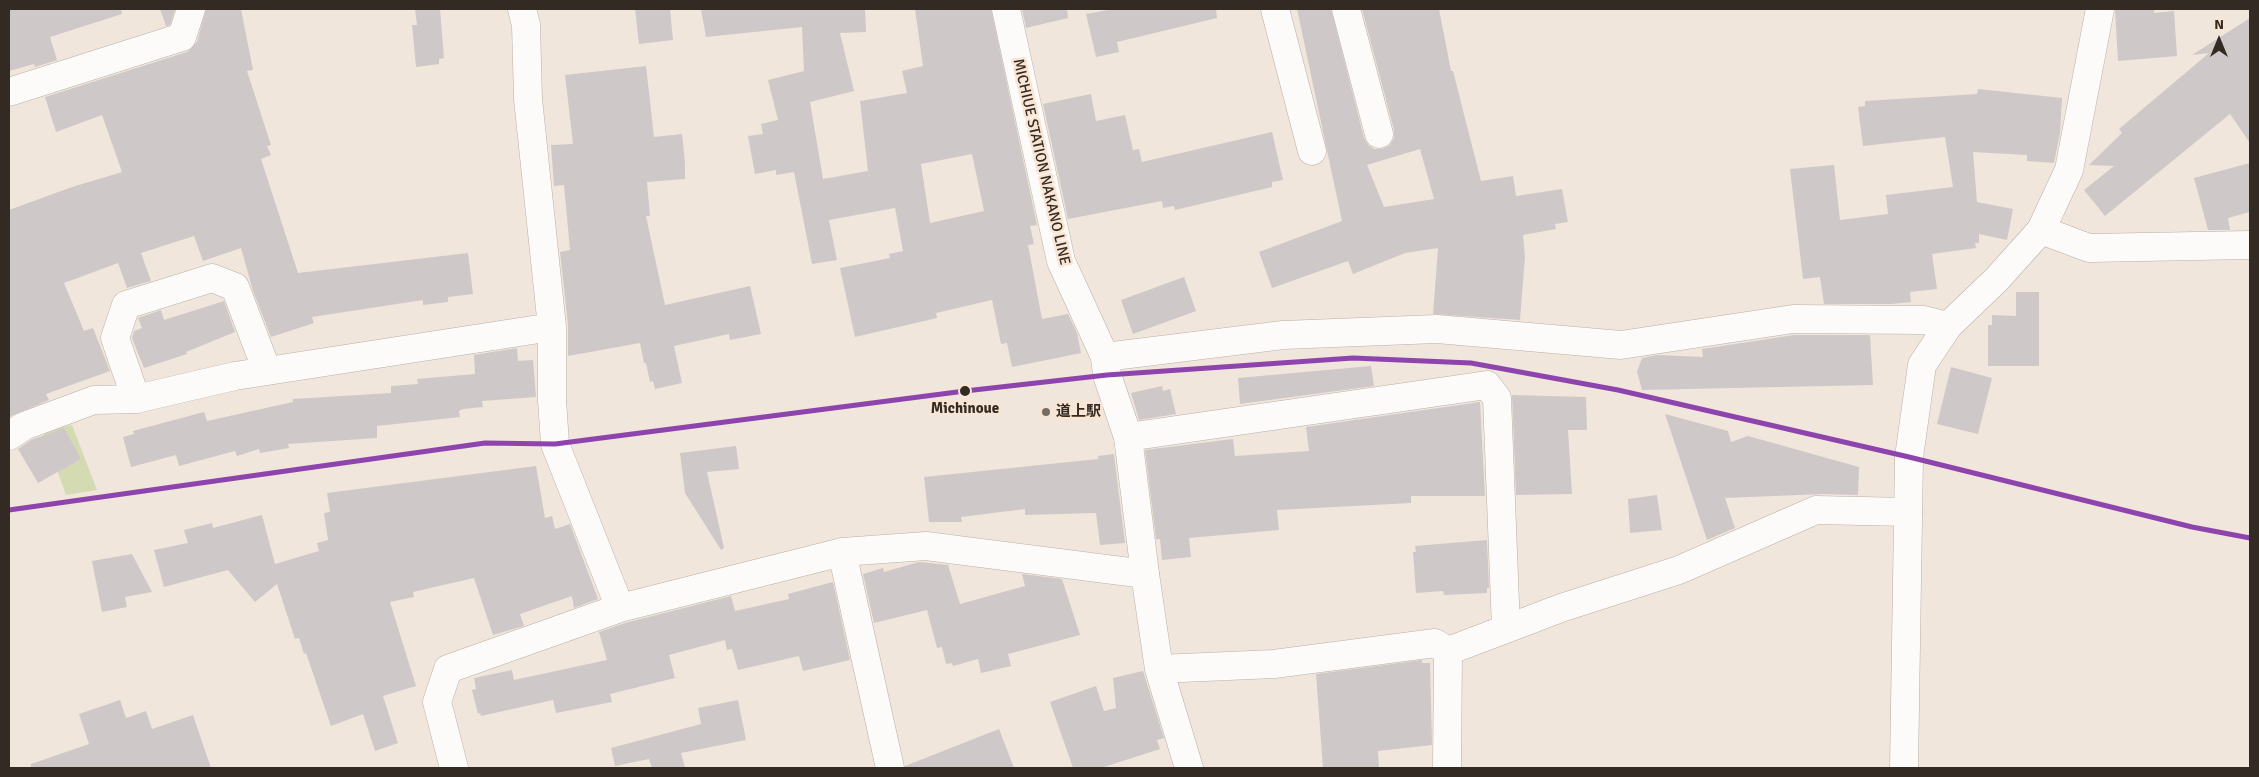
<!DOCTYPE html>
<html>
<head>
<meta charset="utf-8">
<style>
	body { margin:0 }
	#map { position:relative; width:2259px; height:777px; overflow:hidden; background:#f1e6db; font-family:Signika,sans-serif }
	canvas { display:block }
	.frame { position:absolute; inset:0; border:10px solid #322a23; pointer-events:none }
	.north { position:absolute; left:2194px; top:15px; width:50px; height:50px; -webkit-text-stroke:4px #f9e5d3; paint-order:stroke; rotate:0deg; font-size:14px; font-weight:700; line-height:20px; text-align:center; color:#322a23 }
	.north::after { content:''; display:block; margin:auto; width:18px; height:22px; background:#322a23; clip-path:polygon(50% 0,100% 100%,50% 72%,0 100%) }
</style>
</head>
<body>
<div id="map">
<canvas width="2259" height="777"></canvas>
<div class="frame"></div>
<div class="north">N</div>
</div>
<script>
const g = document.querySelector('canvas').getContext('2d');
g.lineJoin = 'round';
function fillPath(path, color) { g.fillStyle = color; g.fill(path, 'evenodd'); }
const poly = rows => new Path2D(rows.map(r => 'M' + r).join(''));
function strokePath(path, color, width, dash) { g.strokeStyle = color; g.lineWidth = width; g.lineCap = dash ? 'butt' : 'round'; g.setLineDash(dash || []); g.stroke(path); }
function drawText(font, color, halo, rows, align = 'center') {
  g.font = font + ' Signika,"Noto Sans JP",sans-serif'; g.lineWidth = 5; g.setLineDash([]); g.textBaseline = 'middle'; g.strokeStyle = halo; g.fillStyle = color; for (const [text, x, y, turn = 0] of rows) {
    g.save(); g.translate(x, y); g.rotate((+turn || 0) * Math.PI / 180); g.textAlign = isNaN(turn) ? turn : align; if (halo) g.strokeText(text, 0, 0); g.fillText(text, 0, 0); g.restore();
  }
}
fillPath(poly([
	[72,425,97,490,66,495,43,431]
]), '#d4dab2');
fillPath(poly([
	[9,9,121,9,122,14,50,37,57,60,35,67,34,64,9,71],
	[160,9,175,9,170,25,166,26],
	[206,9,241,9,253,70,247,71,271,145,267,146,271,155,261,159,298,273,468,253,473,294,448,297,448,302,423,305,423,300,312,317,314,323,271,337,253,291,241,248,203,261,194,236,141,253,151,281,127,288,118,263,64,283,84,331,93,328,110,371,46,394,49,400,9,417,9,210,72,187,122,172,102,115,56,132,45,97,187,52,197,42],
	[415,9,440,9,444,58,439,59,439,64,416,67,412,25,417,25],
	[635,9,670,9,673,40,639,44],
	[701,9,865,9,866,32,840,33,854,91,810,102,823,179,868,171,860,101,907,93,902,71,923,66,915,9,991,9,1037,225,1030,226,1034,244,1028,245,1042,319,1068,314,1077,333,1081,353,1012,367,1007,343,1001,344,992,300,936,313,937,318,855,337,840,268,890,258,889,254,903,251,895,208,829,220,837,260,812,264,794,172,776,175,776,170,755,174,748,136,763,134,761,124,778,120,768,80,804,71,802,27,706,37],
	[972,154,984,211,930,223,921,164],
	[1022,9,1067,9,1068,18,1026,28],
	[1114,9,1216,9,1217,18,1117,42,1119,52,1096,57,1086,14],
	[1297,9,1331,9,1364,138,1368,145,1374,149,1382,149,1390,145,1394,138,1394,130,1362,9,1439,9,1451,71,1453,71,1481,181,1513,176,1516,196,1562,189,1568,222,1555,224,1556,229,1523,235,1525,257,1520,320,1433,314,1438,248,1405,253,1353,274,1348,261,1272,288,1259,252,1342,221],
	[1420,149,1434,199,1384,207,1367,165],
	[2115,9,2154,9,2154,13,2174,11,2177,56,2118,61],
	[2250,18,2250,143,2230,114,2105,216,2084,190,2114,166,2089,165,2122,133,2119,129,2209,53,2192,55],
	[646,66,654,137,682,134,685,163,685,179,647,182,650,216,646,216,665,305,750,286,761,334,730,340,729,334,674,346,682,383,655,389,653,381,650,382,646,363,644,363,640,343,568,356,568,325,560,252,570,250,564,185,554,186,551,145,573,144,565,75],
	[1978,89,2062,98,2060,133,2054,163,2027,161,2027,155,1973,152,1977,202,2013,209,2007,240,1979,234,1979,243,1975,243,1976,248,1932,254,1937,289,1910,292,1911,302,1892,304,1824,304,1820,277,1803,279,1790,169,1834,165,1840,220,1888,214,1886,195,1953,187,1945,137,1863,146,1858,107,1865,106,1865,101,1977,94],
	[1091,94,1096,121,1125,115,1133,150,1139,149,1142,162,1272,132,1283,180,1272,182,1272,187,1175,210,1174,206,1163,208,1162,201,1068,219,1043,104],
	[2250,163,2250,212,2228,218,2230,230,2208,230,2194,178],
	[1184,277,1196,311,1133,334,1121,300],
	[2016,292,2039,292,2039,366,1988,366,1988,325,1992,325,1992,315,2016,316],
	[224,301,235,332,186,352,187,354,144,368,132,338,134,331,142,328,138,318,161,310,164,320],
	[1794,335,1870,335,1873,385,1642,390,1637,372,1642,358,1657,355,1703,357,1702,349],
	[517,348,518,361,533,360,536,397,482,401,483,407,463,409,459,411,460,417,377,426,377,438,288,444,289,448,260,453,259,449,237,456,235,451,179,466,176,455,131,467,123,437,134,434,133,431,204,412,207,421,293,402,293,399,391,393,391,386,418,384,417,379,475,374,474,355],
	[1371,366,1374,386,1240,404,1238,378],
	[1951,367,1992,378,1978,434,1937,424],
	[1162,386,1163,391,1170,389,1176,414,1139,420,1131,393],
	[1512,395,1586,397,1587,430,1568,430,1572,494,1516,495],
	[1480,402,1485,496,1411,496,1411,503,1277,510,1279,530,1189,538,1191,557,1162,560,1160,539,1156,539,1145,450,1233,439,1235,456,1309,451,1306,427],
	[1665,414,1728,431,1731,442,1748,436,1859,467,1858,495,1823,494,1725,498,1735,528,1707,540],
	[64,428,81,459,38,483,18,449,31,440],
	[736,446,739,469,707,472,724,548,721,550,685,493,680,453],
	[1114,454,1125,543,1100,545,1096,513,1025,515,1025,509,961,517,962,522,929,522,924,477,1098,459,1098,456],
	[536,466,545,518,552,516,555,529,570,524,598,599,574,608,572,596,520,614,524,626,493,635,474,578,413,592,414,597,390,602,416,686,383,696,398,743,375,751,363,714,331,726,306,653,304,654,299,638,295,639,277,584,255,602,228,570,164,587,154,550,188,543,184,530,212,523,213,528,262,515,275,564,319,551,317,543,328,540,324,513,330,512,327,493],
	[1657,495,1662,530,1630,533,1628,499],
	[1487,540,1489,588,1487,588,1487,593,1444,595,1443,591,1416,593,1413,552,1416,552,1415,546],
	[132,554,152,592,125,597,127,607,102,612,92,561],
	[919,562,948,565,960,604,1025,586,1022,574,1062,579,1080,635,1008,654,1011,666,981,673,978,659,953,666,952,663,946,664,942,647,937,648,927,610,874,623,863,574,883,568,884,572],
	[833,582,850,660,803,671,799,656,738,670,732,649,727,650,725,640,669,655,675,678,610,694,612,702,556,713,553,700,481,716,480,713,478,714,472,690,476,689,474,678,512,670,514,680,607,660,599,632,625,623,731,596,735,611,789,599,788,594],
	[1422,660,1422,663,1430,663,1432,745,1378,751,1379,768,1323,768,1316,674],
	[1143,671,1164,738,1157,740,1160,749,1101,768,1073,768,1050,702,1096,686,1104,711,1116,708,1113,678],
	[120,700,126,718,146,711,152,729,193,715,211,768,31,768,31,764,89,744,79,714],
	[738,700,746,740,681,753,685,768,652,768,649,759,615,766,611,748,701,724,698,708],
	[999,729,1014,768,905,768,905,766]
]), '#cfc8c8');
const minor = poly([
	[522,9,526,25,528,99,552,327,552,400,555,444,620,608],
	[1275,9,1312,151],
	[1346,9,1379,134],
	[9,92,182,37,191,9],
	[2041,230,2089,248,2250,245],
	[1105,357,1283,335,1437,329,1621,345,1793,319,1924,320,1948,326],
	[136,399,115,338,126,305,212,278,235,287,267,371],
	[9,436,24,426,94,400,136,399,235,376,552,327],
	[1128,437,1487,385,1497,398,1506,629,1448,651,1447,768],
	[842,552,890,768],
	[1506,629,1561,608,1679,570,1816,510,1908,512],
	[1159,669,1274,664,1435,643,1448,651],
	[454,768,437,702,448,669,620,608,842,552,926,546,1145,574,1159,669,1189,768]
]);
const tertiary = poly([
	[1904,768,1909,457,1922,365,1948,326,1997,279,2041,230,2069,170,2100,9]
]);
const secondary = poly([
	[1006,9,1061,261,1105,357,1107,375,1128,437,1145,574]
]);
strokePath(minor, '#b8afa7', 29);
strokePath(tertiary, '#b8afa7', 29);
strokePath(secondary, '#b8afa7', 29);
strokePath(minor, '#fdfbfa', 28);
strokePath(tertiary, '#fdfbfa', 28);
strokePath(secondary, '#fdfbfa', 28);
strokePath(poly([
	[9,510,485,443,555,444,965,391,1107,375,1353,358,1471,363,1618,390,1909,457,2192,527,2250,538]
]), '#8e44ad', 5);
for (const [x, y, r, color] of [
	[965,391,6,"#322a23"],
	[1046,412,5,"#756c63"]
]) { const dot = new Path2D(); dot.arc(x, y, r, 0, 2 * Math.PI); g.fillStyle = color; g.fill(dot); strokePath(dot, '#f9e5d3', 2); }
drawText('15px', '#322a23', '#f9e5d3', [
	["MICHIUE STATION NAKANO LINE",1041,162,77]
]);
drawText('bold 15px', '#322a23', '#f9e5d3', [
	["Michinoue",965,409]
]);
drawText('bold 15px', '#322a23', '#f9e5d3', [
	["道上駅",1056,412]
], 'left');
</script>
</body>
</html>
